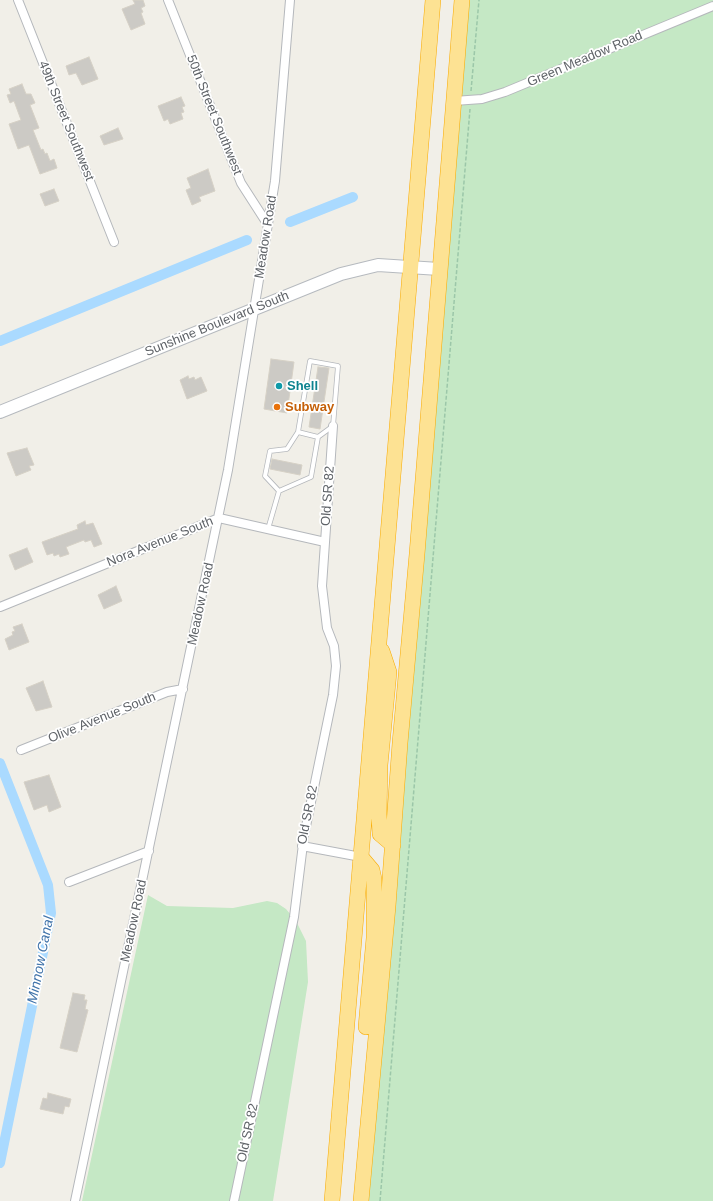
<!DOCTYPE html>
<html>
<head>
<meta charset="utf-8">
<style>
	body { margin:0 }
	canvas { display:block; background:#f1efe8 }
</style>
</head>
<body>
<canvas width="713" height="1201"></canvas>
<script>
const g = document.querySelector('canvas').getContext('2d');
g.lineJoin = 'round';
function fillPath(path, color) { g.fillStyle = color; g.fill(path, 'evenodd'); }
const poly = rows => new Path2D(rows.map(r => 'M' + r).join(''));
function strokePath(path, color, width, dash) { g.strokeStyle = color; g.lineWidth = width; g.lineCap = dash ? 'butt' : 'round'; g.setLineDash(dash || []); g.stroke(path); }
function drawText(font, color, halo, rows, align = 'center') {
  g.font = font + ' Arial,sans-serif'; g.lineWidth = 3.5; g.setLineDash([]); g.textBaseline = 'middle'; g.strokeStyle = halo; g.fillStyle = color; for (const [text, x, y, turn = 0] of rows) {
    g.save(); g.translate(x, y); g.rotate((+turn || 0) * Math.PI / 180); g.textAlign = isNaN(turn) ? turn : align; if (halo) g.strokeText(text, 0, 0); g.fillText(text, 0, 0); g.restore();
  }
}
fillPath(poly([
	[468,0,713,0,713,1201,367,1201],
	[148,895,167,906,233,908,267,901,277,903,286,909,296,921,306,941,308,982,273,1201,82,1201]
]), '#c5e8c5');
strokePath(poly([
	[290,222,353,197],
	[0,341,247,240],
	[0,763,48,885,51,913,0,1163]
]), '#aadaff', 10);
const building = poly([
	[133,0,143,0,145,6,141,8,143,12,141,13,145,24,131,30,122,9,135,4,133,0],
	[89,57,98,79,82,85,76,73,69,75,66,66,89,57],
	[22,84,26,94,31,94,35,103,30,105,39,128,33,130,41,150,43,149,45,154,47,153,50,161,54,159,57,168,40,174,29,145,18,149,9,124,21,120,14,101,10,103,7,95,11,94,9,89,22,84],
	[181,97,185,106,182,107,184,112,181,113,183,119,170,124,168,119,164,121,158,106,181,97],
	[118,128,123,139,104,145,100,136,118,128],
	[208,169,215,191,199,197,201,201,192,205,186,190,191,188,187,178,208,169],
	[54,189,59,201,45,206,40,194,54,189],
	[271,359,294,362,287,413,264,409,271,359],
	[318,367,329,368,320,429,309,427,318,367],
	[188,376,189,379,194,377,195,380,201,377,207,391,187,399,180,380,188,376],
	[27,448,34,465,29,466,31,470,16,476,7,453,27,448],
	[272,459,302,465,300,475,270,469,272,459],
	[85,521,86,525,93,523,102,544,94,547,91,540,85,542,84,540,66,547,69,554,60,557,59,554,54,556,53,553,47,555,42,542,78,529,77,525,85,521],
	[27,548,33,562,15,570,9,555,27,548],
	[116,586,122,601,104,609,98,595,116,586],
	[22,624,29,642,9,650,5,639,13,635,12,632,15,631,13,627,22,624],
	[43,681,52,707,36,711,26,688,43,681],
	[49,775,61,807,49,812,47,805,34,810,24,782,49,775],
	[73,993,85,995,84,1000,87,1000,85,1009,88,1010,77,1052,60,1048,73,993],
	[48,1093,71,1099,69,1107,65,1106,63,1114,40,1109,43,1098,47,1099,48,1093]
]);
fillPath(building, '#cccac5');
strokePath(building, '#d6d1c6', 1);
const lane = poly([
	[298,432,318,437],
	[268,529,279,491,311,477,318,437,333,426,338,366,310,361,298,432,287,449,270,451,265,476,279,491]
]);
const street = poly([
	[18,0,114,242],
	[168,0,241,183,268,225],
	[454,101,482,99,505,92,713,6],
	[0,607,219,518,325,542],
	[21,750,167,692,183,689],
	[302,846,361,857],
	[69,882,149,851],
	[75,1201,228,470,275,181,290,0],
	[234,1201,294,917,304,836,333,695,336,666,334,646,327,628,322,586,333,426]
]);
const secondary = poly([
	[0,412,341,274,378,265,439,269]
]);
const highway = poly([
	[382,651,389,672,380,765,379,814,380,834,393,845],
	[361,857,372,870,374,879,374,938,366,1027],
	[332,1201,433,0],
	[361,1201,388,906,400,743,417,554,462,0]
]);
strokePath(lane, '#b5b8bc', 5.5);
strokePath(street, '#b5b8bc', 10);
strokePath(secondary, '#b6babf', 14);
strokePath(highway, '#f9ab00', 16);
strokePath(poly([
	[471,91,479,0],
	[380,1201,470,109]
]), '#9cc7a9', 1.5, [4, 2]);
strokePath(lane, '#fff', 4);
strokePath(street, '#fff', 8);
strokePath(secondary, '#fff', 12);
strokePath(highway, '#fde293', 15);
for (const [x, y, r, color] of [
	[279,386,4,"#0f9aa8"],
	[277,407,4,"#e8710a"]
]) { const dot = new Path2D(); dot.arc(x, y, r, 0, 2 * Math.PI); g.fillStyle = color; g.fill(dot); strokePath(dot, '#fff', 1.5); }
drawText('13px', '#5f6368', '#fff', [
	["Green Meadow Road",585,59,-23],
	["50th Street Southwest",214,115,68],
	["49th Street Southwest",66,121,68],
	["Meadow Road",266,237,-81],
	["Sunshine Boulevard South",217,324,-22],
	["Old SR 82",328,496,-86],
	["Nora Avenue South",160,542,-22],
	["Meadow Road",201,604,-78],
	["Olive Avenue South",102,718,-22],
	["Old SR 82",308,815,-79],
	["Meadow Road",134,921,-78],
	["Old SR 82",248,1133,-78]
]);
drawText('bold 13px', '#0d838f', '#fff', [
	["Shell",287,386]
], 'left');
drawText('bold 13px', '#c56008', '#fff', [
	["Subway",285,407]
], 'left');
drawText('italic 14px', '#4174aa', '#fff', [
	["Minnow Canal",41,960,-79]
]);
</script>
</body>
</html>
